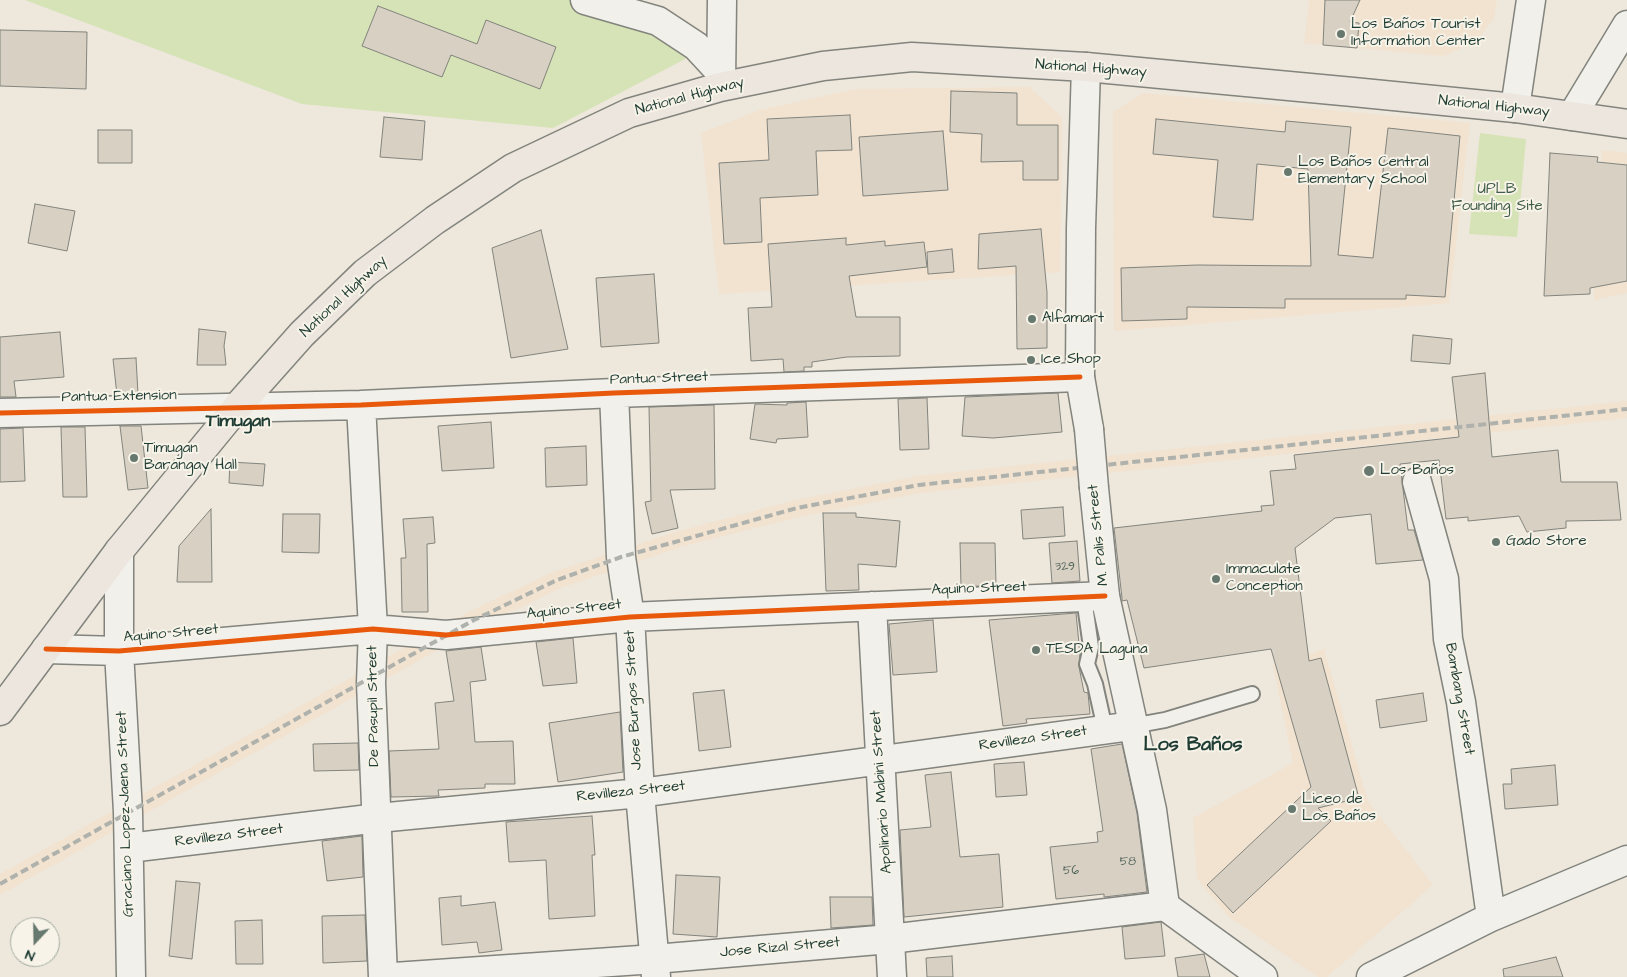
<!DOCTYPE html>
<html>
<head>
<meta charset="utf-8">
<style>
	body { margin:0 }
	#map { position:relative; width:1627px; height:977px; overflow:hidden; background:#eee7dc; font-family:"Architects Daughter",sans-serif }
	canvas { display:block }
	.north { position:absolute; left:10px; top:917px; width:50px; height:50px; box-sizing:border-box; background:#f7f3e8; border:1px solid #a1aaa0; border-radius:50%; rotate:201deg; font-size:14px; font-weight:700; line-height:20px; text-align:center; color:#1f3d34 }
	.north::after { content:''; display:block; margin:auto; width:18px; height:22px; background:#67786f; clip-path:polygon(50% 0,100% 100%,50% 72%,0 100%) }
</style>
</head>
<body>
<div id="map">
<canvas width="1627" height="977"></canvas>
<div class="north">N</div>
</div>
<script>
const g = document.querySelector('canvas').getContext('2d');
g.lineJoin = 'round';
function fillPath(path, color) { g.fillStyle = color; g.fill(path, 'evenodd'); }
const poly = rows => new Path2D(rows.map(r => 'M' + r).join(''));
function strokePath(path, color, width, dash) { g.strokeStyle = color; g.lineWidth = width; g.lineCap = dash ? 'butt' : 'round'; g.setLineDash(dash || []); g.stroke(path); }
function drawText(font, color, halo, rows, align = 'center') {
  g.font = font + ' "Architects Daughter",sans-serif'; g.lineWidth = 4; g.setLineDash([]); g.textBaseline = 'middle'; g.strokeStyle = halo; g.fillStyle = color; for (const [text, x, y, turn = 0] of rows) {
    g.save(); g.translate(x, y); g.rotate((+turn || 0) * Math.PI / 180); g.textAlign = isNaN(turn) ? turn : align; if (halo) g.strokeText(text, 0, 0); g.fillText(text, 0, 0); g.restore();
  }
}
fillPath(poly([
	[1309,0,1497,0,1494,19,1481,35,1456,51,1443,56,1305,43,1304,48],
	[1029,87,1062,117,1060,272,719,294,701,133,760,110,856,89],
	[1143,93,1470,123,1449,303,1114,331,1113,112],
	[1602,150,1627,153,1627,293,1594,300],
	[1627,401,1627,418,920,493,799,517,681,547,561,588,479,627,0,895,0,874,470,611,553,572,675,532,796,500,918,476],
	[1324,649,1368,801,1433,885,1327,977,1318,977,1230,918,1197,879,1193,818,1293,763,1273,665]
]), '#f2e3d0');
fillPath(poly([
	[25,0,627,0,689,57,553,128,302,104],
	[1480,133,1526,139,1517,237,1469,234]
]), '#d5e3b6');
const building = poly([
	[1325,0,1360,0,1350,22,1359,23,1357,48,1323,45,1325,0],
	[378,6,477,44,486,20,556,47,540,89,451,55,442,77,362,46,378,6],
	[0,30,87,32,86,89,0,86,0,30],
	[951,91,1017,93,1017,125,1058,125,1058,180,1023,180,1023,161,981,162,982,134,950,132,951,91],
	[850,115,852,150,816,151,818,195,760,198,762,242,724,244,719,163,769,160,767,119,850,115],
	[384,117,425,121,422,160,380,157,384,117],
	[1156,119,1285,132,1286,121,1351,127,1338,255,1373,258,1388,128,1460,136,1445,297,1406,295,1406,299,1285,299,1285,308,1187,307,1187,319,1122,321,1121,268,1197,265,1311,266,1308,169,1257,164,1253,220,1213,217,1218,160,1153,154,1156,119],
	[98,130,132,130,132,163,98,163,98,130],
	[943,131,948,190,863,196,859,137,943,131],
	[1550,153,1598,157,1597,162,1627,165,1627,281,1590,288,1590,294,1544,296,1550,153],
	[35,204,75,211,67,251,28,243,35,204],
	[1041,229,1047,292,1047,348,1017,349,1016,266,978,269,979,234,1041,229],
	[541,230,568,349,511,358,492,248,541,230],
	[846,238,846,245,885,241,885,246,924,242,927,267,849,276,856,317,900,317,900,356,847,357,812,362,812,367,804,367,804,371,784,372,783,359,751,361,748,308,772,307,768,244,846,238],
	[952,249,954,272,928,274,927,252,952,249],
	[654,274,659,343,601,347,596,278,654,274],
	[199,329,226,332,224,346,226,365,197,365,199,329],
	[60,332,64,377,14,381,16,397,0,397,0,337,60,332],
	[1413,335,1452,339,1450,364,1411,361,1413,335],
	[136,358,138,394,117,395,113,359,136,358],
	[1485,373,1492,457,1558,450,1561,482,1617,482,1621,520,1566,521,1566,528,1527,532,1519,516,1468,521,1468,517,1446,519,1439,460,1400,464,1408,530,1414,530,1423,560,1376,564,1371,514,1335,518,1295,548,1309,661,1321,658,1359,798,1318,808,1331,821,1233,913,1207,885,1311,787,1271,649,1144,668,1127,600,1122,601,1122,598,1114,528,1262,511,1261,506,1274,505,1270,471,1296,469,1294,455,1459,437,1452,377,1485,373],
	[1058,393,1062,432,993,438,962,436,965,397,1058,393],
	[927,398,929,449,900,450,898,399,927,398],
	[806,402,808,437,777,439,776,443,750,439,755,404,787,405,787,403,806,402],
	[714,405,715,489,670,490,678,528,652,534,645,502,651,501,649,407,714,405],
	[491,422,494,468,442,471,438,426,491,422],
	[120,426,141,426,148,488,128,490,120,426],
	[61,427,85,427,87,497,63,497,61,427],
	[23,428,25,481,0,482,0,429,23,428],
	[586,446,587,485,546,487,545,448,586,446],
	[230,462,265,464,263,486,229,483,230,462],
	[1063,507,1065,536,1023,539,1021,510,1063,507],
	[211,509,212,582,177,582,179,546,211,509],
	[823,513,856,513,856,517,900,521,896,567,858,564,859,590,826,591,823,513],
	[283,514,320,514,319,553,282,552,283,514],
	[433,517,435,543,427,544,428,612,402,612,401,558,406,558,403,519,433,517],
	[1077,541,1080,581,1052,583,1049,543,1077,541],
	[960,543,995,543,996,585,961,587,960,543],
	[1076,613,1080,654,1079,667,1084,692,1088,693,1090,714,1026,719,1027,723,1003,726,989,620,1076,613],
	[933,620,937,672,893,675,889,624,933,620],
	[573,638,577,683,543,686,536,642,573,638],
	[481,647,486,680,470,682,475,742,513,741,515,784,485,784,485,788,438,790,439,796,391,797,389,751,439,749,435,703,454,701,446,651,481,647],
	[724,690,731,747,699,751,693,693,724,690],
	[1423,693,1427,721,1380,728,1376,700,1423,693],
	[620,712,623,772,558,782,549,723,620,712],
	[358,743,359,770,314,771,313,744,358,743],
	[1122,744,1137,813,1147,892,1104,897,1104,894,1056,899,1050,847,1098,842,1097,832,1103,831,1091,749,1122,744],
	[1024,762,1027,795,996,797,994,764,1024,762],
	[1555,765,1558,805,1505,809,1503,784,1512,784,1511,769,1555,765],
	[951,772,960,857,999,854,1003,907,904,917,900,830,931,827,925,775,951,772],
	[592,816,595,855,592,855,595,916,549,919,546,860,509,862,506,822,592,816],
	[362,836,363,877,327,881,322,841,362,836],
	[676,875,720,877,717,937,673,934,676,875],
	[176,881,200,883,192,959,169,956,176,881],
	[461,896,461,906,495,902,502,950,479,953,477,942,442,945,439,898,461,896],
	[830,897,872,897,873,925,831,928,830,897],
	[365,915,367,961,323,963,322,916,365,915],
	[262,920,263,964,236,964,235,921,262,920],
	[1161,922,1165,956,1125,959,1122,927,1161,922],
	[1204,954,1210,977,1178,977,1175,958,1204,954],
	[952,956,953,977,927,977,926,958,952,956],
	[1556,957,1563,977,1504,977,1503,969,1556,957]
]);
fillPath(building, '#d8d0c3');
strokePath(building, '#82847d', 1);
const service = poly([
	[1084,598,1091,647,1087,664,1095,684,1105,729],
	[1132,726,1165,720,1252,694]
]);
const minor = poly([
	[585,0,658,21,696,46,721,73],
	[721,83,722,0],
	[1572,116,1627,25],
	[614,393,621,557,630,617,640,793,656,977],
	[361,405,373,629,371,683,383,977],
	[0,413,361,405,614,393,1080,377],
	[1417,482,1444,579,1448,639,1461,702,1491,917],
	[119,551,119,651,128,812,131,977],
	[872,606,892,977],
	[46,649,119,651,373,629,446,635,630,617,1105,596],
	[129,848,378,818,640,793,1132,726],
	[1165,906,1263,977],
	[1371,977,1491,917,1627,860]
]);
const secondary = poly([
	[1086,67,1081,228,1080,377,1089,429],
	[1515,108,1531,0],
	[394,977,655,959,890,939,1165,906,1152,810,1105,596,1094,488]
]);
const primary = poly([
	[0,711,119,551,238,406,302,334,365,273,435,220,513,168,629,113,720,87,823,66,912,57,1086,67,1353,92,1515,108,1627,124]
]);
strokePath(service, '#82847d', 18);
strokePath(minor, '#82847d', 31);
strokePath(secondary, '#82847d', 31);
strokePath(primary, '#82847d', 31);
strokePath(service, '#f1f0ea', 14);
strokePath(minor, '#f1f0ea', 28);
strokePath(secondary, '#f1f0ea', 28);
strokePath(primary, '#ece6de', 28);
strokePath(poly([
	[0,884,474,620,557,580,621,557,797,508,919,485,1627,409]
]), '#afb1ac', 4, [8, 4]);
const secondaryBridge = poly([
	[1089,429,1094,488]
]);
strokePath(secondaryBridge, '#82847d', 31, []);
strokePath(secondaryBridge, '#f1f0ea', 28);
strokePath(poly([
	[0,413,361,405,614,393,1080,377],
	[46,649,119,651,373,629,446,635,630,617,1105,596]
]), '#e8590c', 5);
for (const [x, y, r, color] of [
	[1341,34,5,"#67786f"],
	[1288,172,5,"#67786f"],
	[1032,319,5,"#67786f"],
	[1031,360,5,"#67786f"],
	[134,458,5,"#67786f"],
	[1369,471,6,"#67786f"],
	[1496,542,5,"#67786f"],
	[1216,579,5,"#67786f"],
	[1036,650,5,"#67786f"],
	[1292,809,5,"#67786f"]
]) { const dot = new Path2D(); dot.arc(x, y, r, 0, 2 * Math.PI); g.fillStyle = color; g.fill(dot); strokePath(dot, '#f7f3e8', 2); }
drawText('12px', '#50645a', null, [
	["329",1065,567],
	["58",1128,862],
	["56",1071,871]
]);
drawText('15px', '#1f3d34', '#f7f3e8', [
	["Los Baños Tourist",1351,25],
	["Information Center",1351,42],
	["Los Baños Central",1298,163],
	["Elementary School",1298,180],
	["Alfamart",1042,319],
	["Ice Shop",1041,360],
	["Timugan",144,449],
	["Barangay Hall",144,466],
	["Los Baños",1380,471],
	["Gado Store",1506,542],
	["Immaculate",1226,570],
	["Conception",1226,587],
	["TESDA Laguna",1046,650],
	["Liceo de",1302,800],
	["Los Baños",1302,817]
], 'left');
drawText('15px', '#1f3d34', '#f7f3e8', [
	["National Highway",1091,69,4],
	["National Highway",690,97,-15],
	["National Highway",1494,107,6],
	["National Highway",344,297,-43],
	["Pantua Street",659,379,-2],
	["Pantua Extension",119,397,-1],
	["M. Palis Street",1099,535,-96],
	["Aquino Street",979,589,-2],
	["Aquino Street",574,610,-6],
	["Aquino Street",171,634,-5],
	["Bambang Street",1459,699,80],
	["Jose Burgos Street",634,700,-93],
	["De Pasupil Street",374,706,-91],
	["Revilleza Street",1033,739,-8],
	["Revilleza Street",631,792,-6],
	["Apolinario Mabini Street",882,792,-94],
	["Graciano Lopez-Jaena Street",126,814,-92],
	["Revilleza Street",229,836,-7],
	["Jose Rizal Street",780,948,-5]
]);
drawText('15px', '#3f5d48', '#f7f3e8', [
	["UPLB",1497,190],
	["Founding Site",1497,207]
]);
drawText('bold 18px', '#1f3d34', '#f7f3e8', [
	["Timugan",238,422]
]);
drawText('bold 20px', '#1f3d34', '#f7f3e8', [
	["Los Baños",1193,746]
]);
</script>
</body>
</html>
